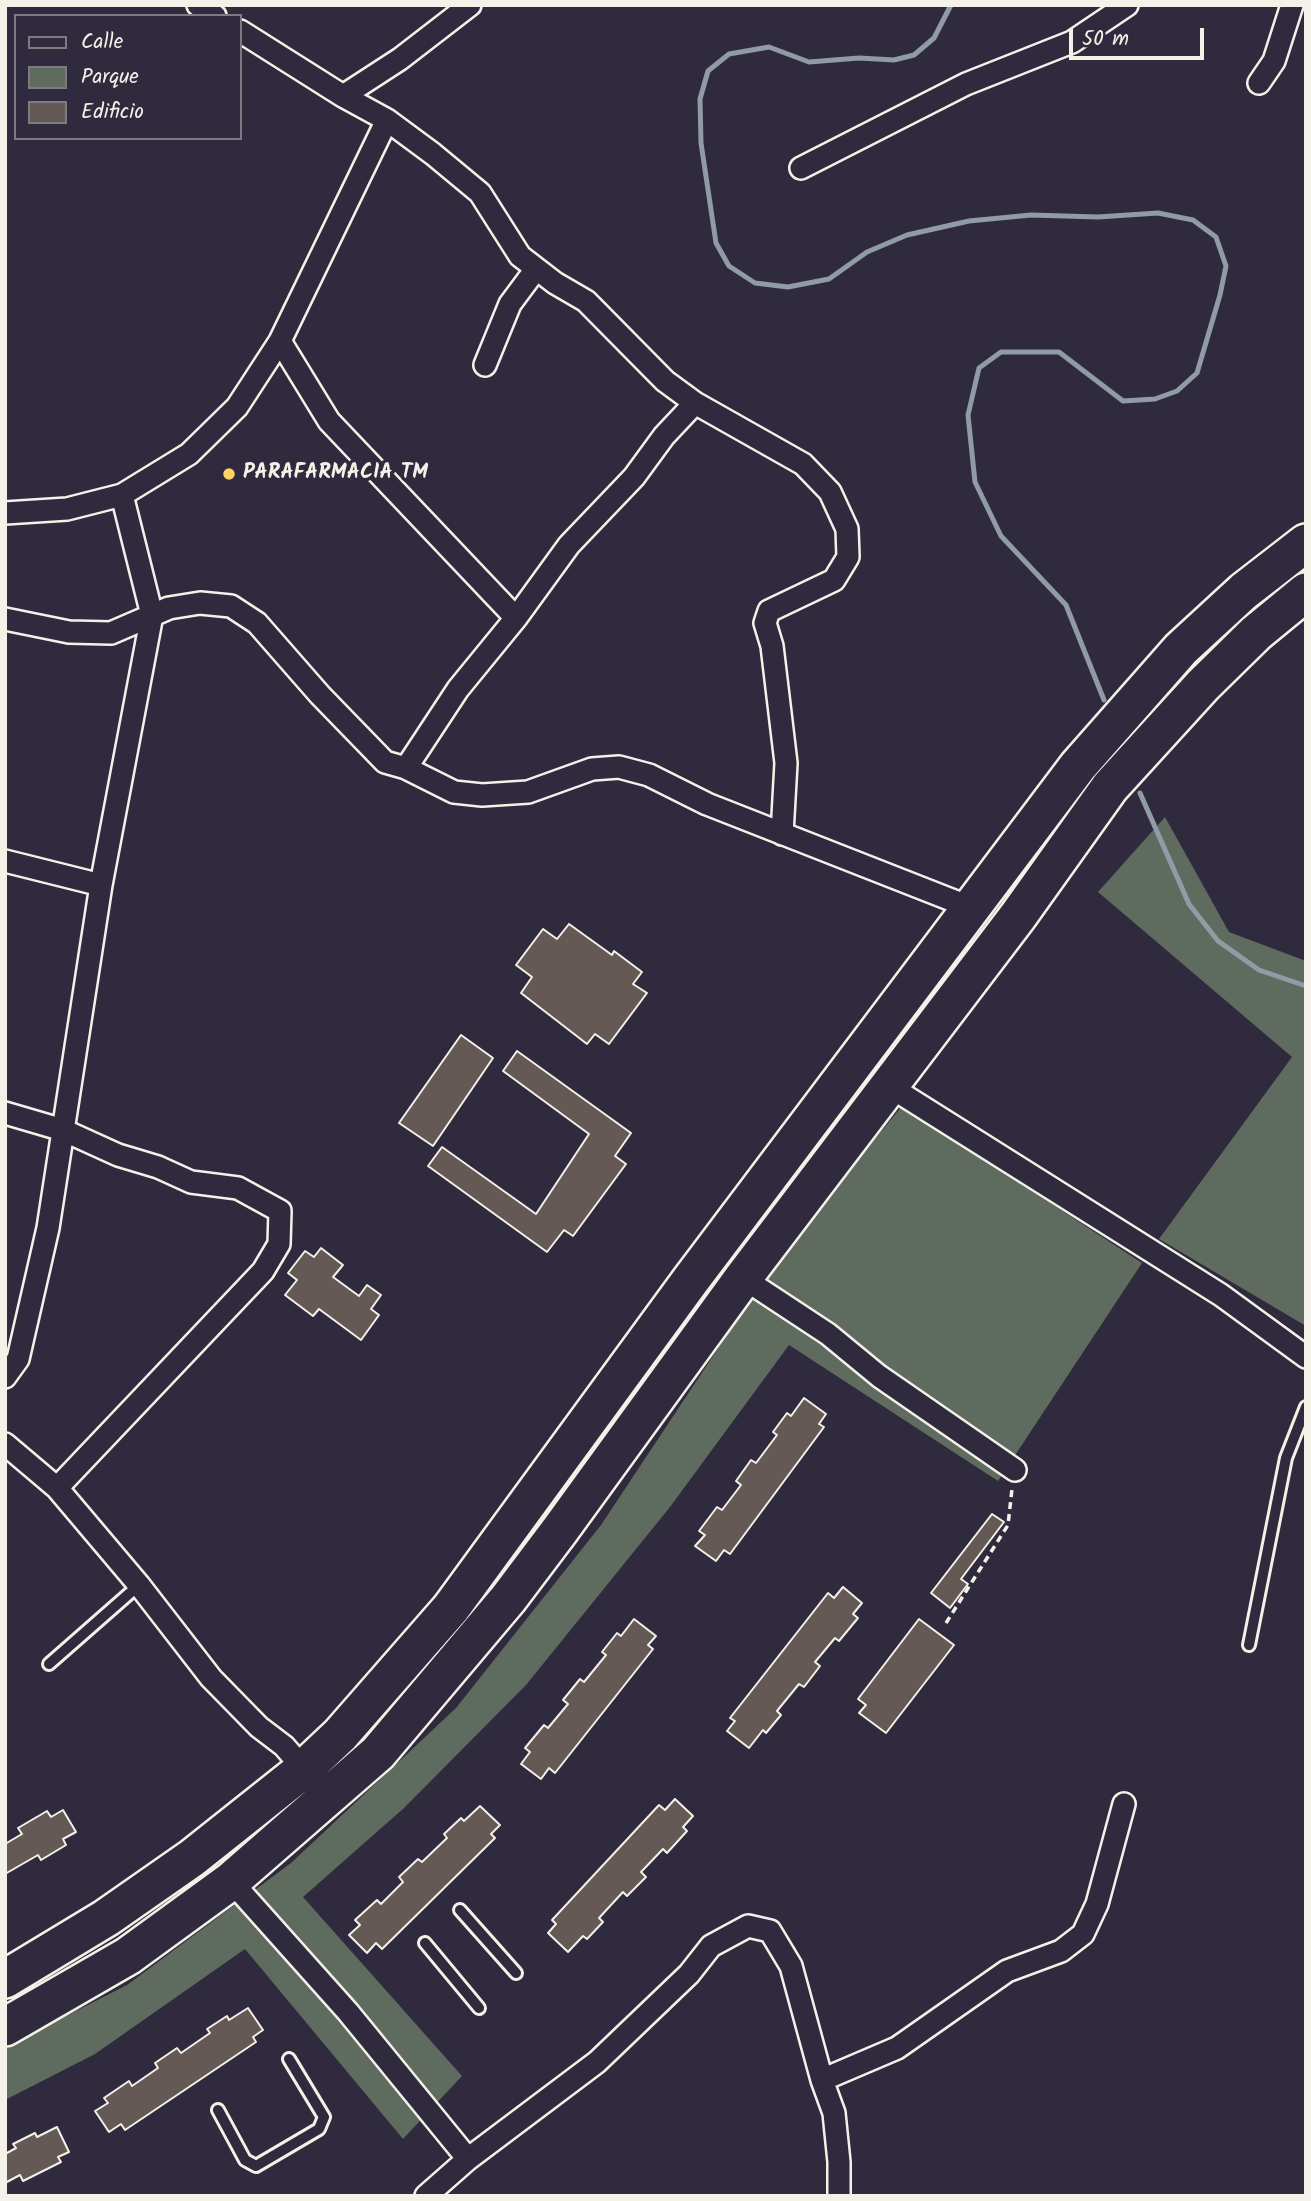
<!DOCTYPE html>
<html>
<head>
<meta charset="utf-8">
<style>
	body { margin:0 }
	#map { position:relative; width:1311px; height:2201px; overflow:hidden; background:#2f2a3d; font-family:Kalam,sans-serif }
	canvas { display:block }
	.frame { position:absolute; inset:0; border:7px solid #f4f1e8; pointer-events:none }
	.legend { position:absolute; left:14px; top:14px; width:228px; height:126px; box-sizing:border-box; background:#2f2a3d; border:2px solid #7e7a81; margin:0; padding:9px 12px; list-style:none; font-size:21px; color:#f4f1e8 }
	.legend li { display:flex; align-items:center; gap:14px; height:35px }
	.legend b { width:35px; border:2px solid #7e7a81 }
	.scale { position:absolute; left:1069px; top:28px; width:135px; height:32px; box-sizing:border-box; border:4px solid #f4f1e8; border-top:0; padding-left:9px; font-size:21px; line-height:24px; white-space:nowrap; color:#f4f1e8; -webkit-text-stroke:5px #2f2a3d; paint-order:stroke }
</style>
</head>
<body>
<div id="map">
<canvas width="1311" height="2201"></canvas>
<div class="frame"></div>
<ul class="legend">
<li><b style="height:9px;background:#2f2a3d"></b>Calle</li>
<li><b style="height:19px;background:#606b5f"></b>Parque</li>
<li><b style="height:19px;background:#655955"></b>Edificio</li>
</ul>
<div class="scale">50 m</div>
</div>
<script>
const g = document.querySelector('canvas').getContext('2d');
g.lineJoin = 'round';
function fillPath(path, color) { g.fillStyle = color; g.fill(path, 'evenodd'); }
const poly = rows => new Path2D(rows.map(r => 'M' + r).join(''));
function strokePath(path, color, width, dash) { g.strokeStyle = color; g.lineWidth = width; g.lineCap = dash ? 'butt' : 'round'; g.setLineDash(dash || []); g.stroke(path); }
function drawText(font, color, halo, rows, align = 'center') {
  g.font = font + ' Kalam,sans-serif'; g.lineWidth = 7; g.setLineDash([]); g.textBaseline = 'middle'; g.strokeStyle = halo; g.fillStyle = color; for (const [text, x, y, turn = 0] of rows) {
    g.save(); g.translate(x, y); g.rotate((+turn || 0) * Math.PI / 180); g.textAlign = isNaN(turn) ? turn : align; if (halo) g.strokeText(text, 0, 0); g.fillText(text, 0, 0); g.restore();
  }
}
fillPath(poly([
	[1165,817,1229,932,1306,961,1306,1326,1159,1239,1292,1057,1098,892],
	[902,1106,1142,1263,998,1481,789,1345,670,1507,526,1685,404,1808,303,1897,462,2076,403,2139,245,1949,95,2054,5,2100,5,2047,127,1985,291,1863,456,1708,601,1525,782,1252]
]), '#606b5f');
strokePath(poly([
	[951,5,934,38,914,55,894,60,859,58,809,62,769,47,729,54,708,71,700,99,701,143,716,243,729,266,755,283,788,287,829,279,867,252,907,235,969,221,1031,215,1098,217,1158,213,1193,220,1216,237,1226,266,1220,295,1197,373,1177,391,1155,399,1123,401,1059,352,1001,352,979,368,968,415,975,482,1001,536,1066,605,1104,700],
	[1140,793,1189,904,1218,941,1259,970,1306,986]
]), '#909ba5', 5);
const building = poly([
	[569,924,612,955,614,951,642,972,633,984,647,993,609,1044,595,1034,587,1044,521,993,532,977,516,965,543,929,557,939,569,924],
	[461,1035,493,1058,433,1146,399,1123,461,1035],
	[517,1051,631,1133,615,1156,626,1164,573,1236,564,1230,547,1252,428,1166,442,1147,536,1214,589,1134,503,1071,517,1051],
	[321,1248,343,1265,333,1277,359,1296,367,1285,381,1295,371,1309,379,1315,361,1340,319,1309,313,1316,285,1295,297,1280,288,1273,305,1251,314,1257,321,1248],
	[804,1398,826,1414,819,1424,824,1427,730,1554,724,1550,716,1561,695,1546,705,1535,699,1531,717,1507,722,1510,741,1485,736,1481,751,1460,756,1463,777,1435,773,1432,787,1413,791,1416,804,1398],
	[992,1514,1004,1522,961,1579,968,1584,950,1608,931,1593,992,1514],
	[843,1587,862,1603,853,1614,858,1618,839,1641,835,1638,815,1662,820,1666,804,1687,799,1684,777,1711,781,1715,766,1733,763,1730,749,1748,727,1731,735,1721,730,1718,828,1593,834,1598,843,1587],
	[634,1619,656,1636,648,1645,653,1649,555,1773,549,1768,541,1779,521,1764,530,1752,525,1748,544,1725,548,1728,568,1704,563,1700,580,1679,584,1682,606,1655,602,1652,617,1633,621,1636,634,1619],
	[919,1619,954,1645,886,1733,859,1713,866,1705,858,1699,919,1619],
	[675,1799,693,1816,683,1827,687,1831,667,1853,663,1849,641,1872,646,1877,627,1896,623,1892,599,1918,603,1922,587,1939,583,1936,568,1952,548,1933,556,1924,552,1920,659,1805,665,1810,675,1799],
	[480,1806,500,1825,491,1834,495,1838,382,1949,376,1943,367,1953,349,1935,360,1925,355,1920,377,1900,381,1904,403,1882,399,1877,418,1859,422,1862,447,1838,444,1834,461,1818,464,1821,480,1806],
	[63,1810,76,1832,63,1839,66,1845,41,1860,38,1855,5,1874,5,1844,22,1834,18,1828,47,1811,51,1817,63,1810],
	[248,2008,263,2030,253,2037,256,2042,125,2130,121,2124,109,2132,95,2111,108,2103,104,2098,129,2081,132,2086,158,2068,155,2063,177,2048,181,2053,210,2033,207,2029,227,2016,229,2020,248,2008],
	[57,2127,69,2152,58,2157,61,2162,23,2181,20,2175,5,2183,5,2154,16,2148,13,2144,35,2133,37,2137,57,2127]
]);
fillPath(building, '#655955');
strokePath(building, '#f4f1e8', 2);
const lane = poly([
	[1249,1645,1286,1458,1306,1407],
	[49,1664,139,1585],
	[460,1910,516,1973],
	[425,1943,479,2008],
	[218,2110,245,2160,256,2166,319,2129,324,2117,289,2059]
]);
const street = poly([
	[198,5,215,16],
	[240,31,343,96,387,120,433,154,480,193,520,256,555,283,586,301,665,381,695,403,803,464,830,492,847,529,848,557,834,580,769,611,765,623,772,646,786,763,782,834],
	[1259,83,1274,61,1292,5],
	[343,96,400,59,470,5],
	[801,168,966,84,1072,42,1127,5],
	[280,341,329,421,516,618],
	[485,365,510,304,536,269],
	[5,513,67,509,122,495,189,454,237,407,280,341,387,120],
	[5,619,69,632,111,633,169,608,200,603,231,606,257,623,320,695,385,762,406,768,454,792,482,795,528,792,592,769,619,767,649,775,707,804,972,908],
	[406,768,458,689,516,618,569,545,634,477,664,436,695,403],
	[5,861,101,885],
	[889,1086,1221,1295,1306,1357],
	[5,1113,63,1130,118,1155,158,1167,191,1182,238,1188,280,1211,279,1244,263,1271,57,1488],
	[743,1278,828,1334,879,1376,1015,1470],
	[5,1377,18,1359,48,1228,101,885,152,615,122,495],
	[5,1444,57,1488,139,1585,211,1678,259,1727,284,1746,304,1769],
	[231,1881,348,2012,468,2159,597,2062,689,1974,711,1946,748,1926,770,1931,791,1966,822,2080,834,2113,839,2162,839,2196],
	[822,2080,897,2048,1007,1971,1061,1951,1083,1934,1097,1904,1124,1804],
	[426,2196,468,2159]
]);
const highway = poly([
	[5,1979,106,1918,192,1858,304,1769,340,1735,451,1608,690,1281,1078,766,1181,649,1244,591,1306,543],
	[5,2027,128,1956,231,1881,378,1753,508,1599,560,1530,743,1278,1018,916,1110,787,1203,685,1256,633,1306,592]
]);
strokePath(lane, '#f4f1e8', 16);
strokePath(street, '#f4f1e8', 26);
strokePath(highway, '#f4f1e8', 42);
strokePath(poly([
	[946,1623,1008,1525,1012,1489]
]), '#f4f1e8', 3.5, [7, 5]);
strokePath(lane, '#2f2a3d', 10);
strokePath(street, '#2f2a3d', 21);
strokePath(highway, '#2f2a3d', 37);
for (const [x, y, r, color] of [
	[229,474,7,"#ffd166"]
]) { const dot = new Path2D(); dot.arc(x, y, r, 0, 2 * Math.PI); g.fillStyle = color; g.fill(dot); strokePath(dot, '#2f2a3d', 2.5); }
drawText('bold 21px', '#f4f1e8', '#2f2a3d', [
	["PARAFARMACIA TM",243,474]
], 'left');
</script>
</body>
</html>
